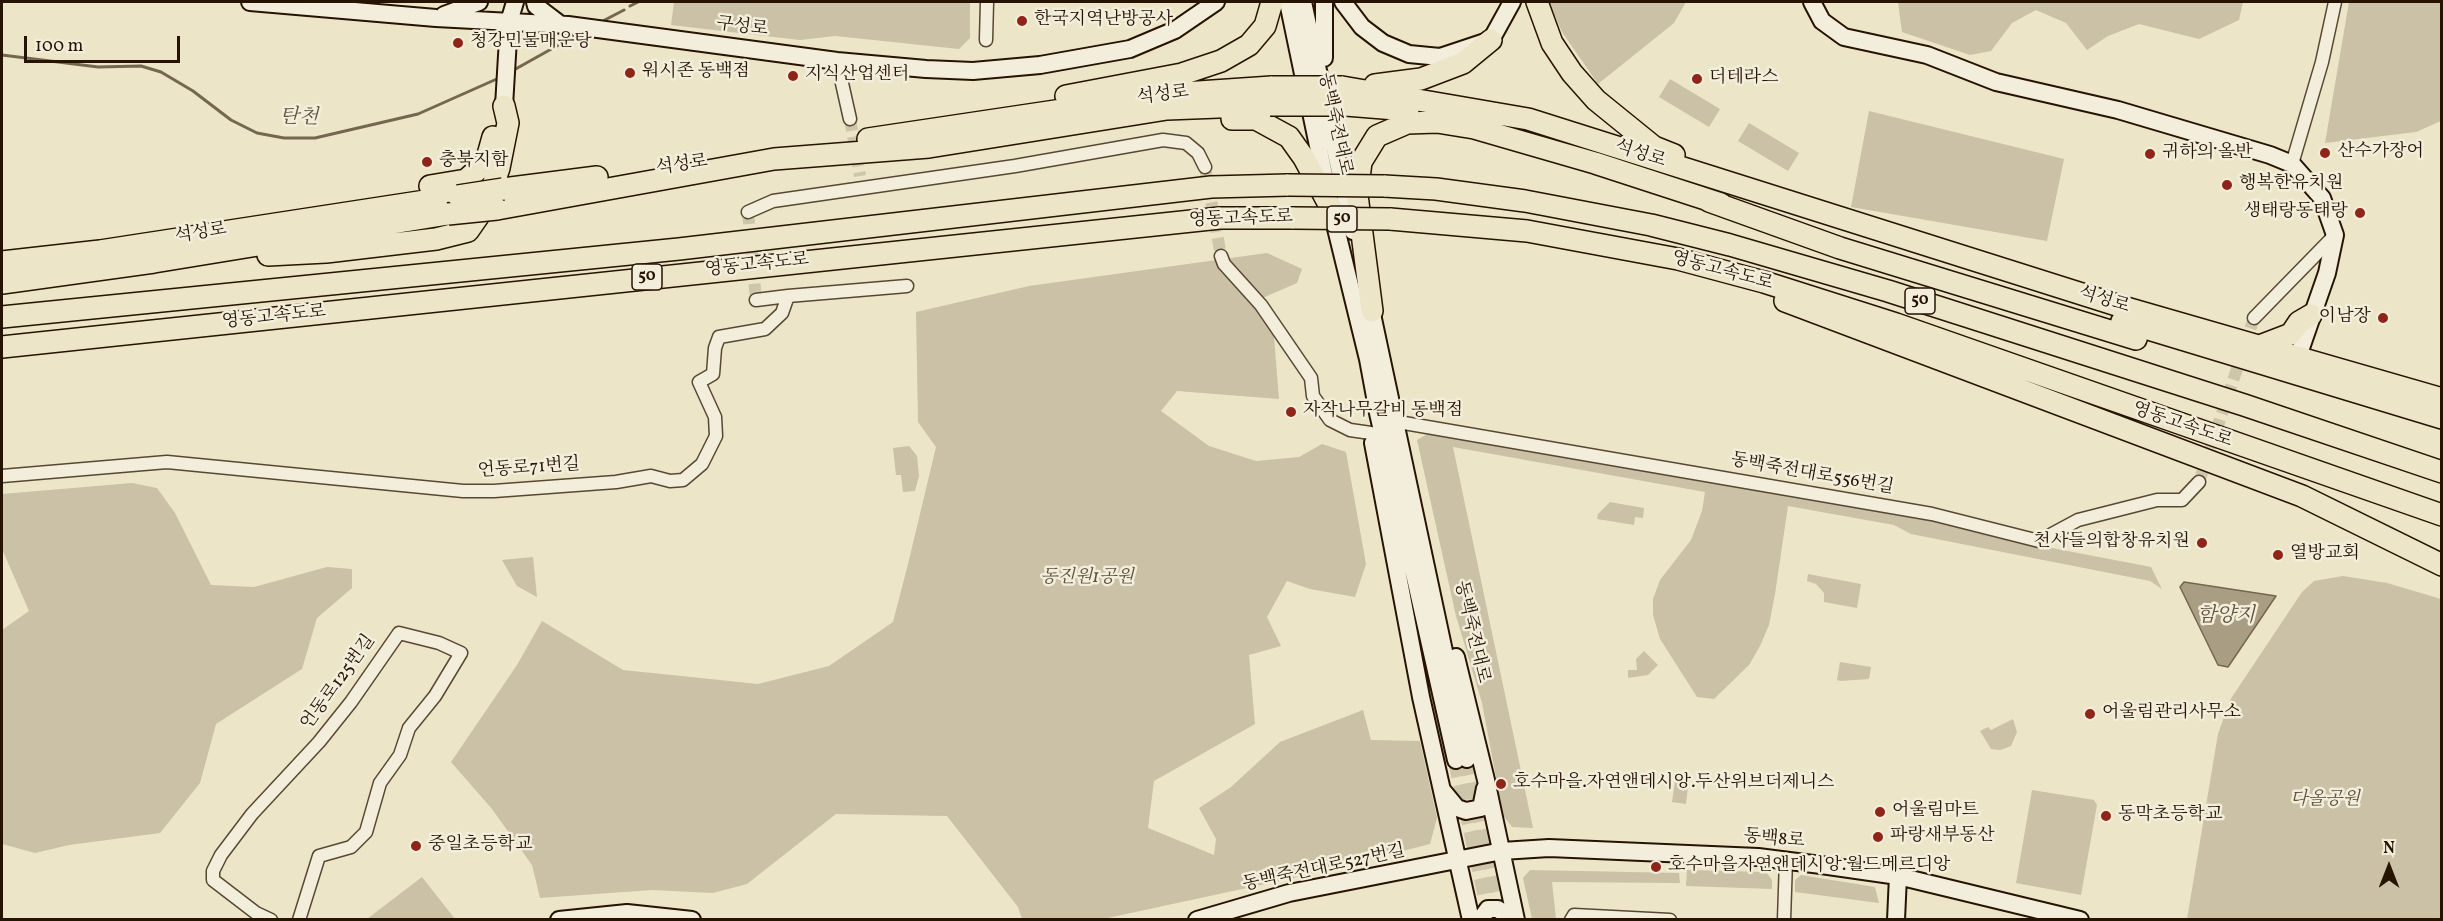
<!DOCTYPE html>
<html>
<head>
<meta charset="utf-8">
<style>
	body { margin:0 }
	#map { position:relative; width:2443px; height:921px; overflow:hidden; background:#ece5c8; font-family:Vollkorn,serif }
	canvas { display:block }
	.frame { position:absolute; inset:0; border:3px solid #261300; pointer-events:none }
	.north { position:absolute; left:2359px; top:837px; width:60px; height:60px; -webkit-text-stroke:4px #f3eedb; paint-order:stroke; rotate:0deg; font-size:16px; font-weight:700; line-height:24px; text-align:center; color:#261300 }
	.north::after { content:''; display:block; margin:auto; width:21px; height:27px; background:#261300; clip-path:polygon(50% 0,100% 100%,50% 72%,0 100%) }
	.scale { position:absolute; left:24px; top:36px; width:156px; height:27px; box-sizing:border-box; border:3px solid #261300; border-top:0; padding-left:8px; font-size:18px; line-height:21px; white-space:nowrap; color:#261300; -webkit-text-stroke:4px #f3eedb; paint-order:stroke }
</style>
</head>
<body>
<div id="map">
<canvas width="2443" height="921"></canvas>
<div class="frame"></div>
<div class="north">N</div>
<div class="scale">100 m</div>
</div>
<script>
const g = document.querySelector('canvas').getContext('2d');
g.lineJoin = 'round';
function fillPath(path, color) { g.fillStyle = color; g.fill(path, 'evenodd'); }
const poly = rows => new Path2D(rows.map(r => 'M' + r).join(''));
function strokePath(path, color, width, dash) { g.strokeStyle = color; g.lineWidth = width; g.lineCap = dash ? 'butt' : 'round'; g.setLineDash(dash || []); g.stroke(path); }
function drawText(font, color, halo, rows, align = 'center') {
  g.font = font + ' Vollkorn,"Noto Serif KR",serif'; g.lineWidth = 5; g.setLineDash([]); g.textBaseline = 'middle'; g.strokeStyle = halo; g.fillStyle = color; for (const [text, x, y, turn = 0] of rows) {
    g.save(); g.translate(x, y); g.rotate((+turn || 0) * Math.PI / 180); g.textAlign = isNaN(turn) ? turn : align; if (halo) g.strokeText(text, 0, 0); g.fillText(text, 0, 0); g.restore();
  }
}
fillPath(poly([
	[674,2,970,2,970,38,959,49,835,36,800,40,679,26,671,25],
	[1549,2,1686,2,1674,23,1598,84,1562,32],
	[1898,2,2243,2,2239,20,2199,39,2139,24,2108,36,2087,50,2066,23,2036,10,2012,23,1991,51,1970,55,1902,32],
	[2349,2,2441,2,2441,121,2416,132,2325,143],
	[1670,79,1720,109,1709,127,1659,97],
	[1869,111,2064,159,2047,241,1851,207],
	[1749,123,1799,153,1788,171,1738,141],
	[1267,253,1302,269,1297,283,1258,300,1274,337,1279,399,1177,391,1161,411,1209,446,1256,461,1299,457,1322,444,1346,452,1366,564,1355,597,1310,589,1287,581,1267,617,1281,646,1249,655,1255,724,1154,781,1148,828,1214,855,1216,839,1199,808,1231,787,1280,742,1363,710,1371,740,1420,741,1437,818,1430,844,1307,875,1103,919,1022,919,1018,907,947,816,836,814,747,884,713,893,652,890,540,898,532,865,492,809,451,762,517,665,542,621,623,670,758,684,829,666,893,622,908,564,936,447,918,422,916,312,1029,286],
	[1429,433,1919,515,2036,545,2151,567,2162,589,2150,581,1911,534,1894,525,1788,506,1775,594,1769,625,1760,646,1749,665,1714,699,1697,697,1660,639,1653,615,1653,599,1660,580,1691,540,1702,511,1705,492,1453,447,1533,828,1512,827,1503,815,1482,703,1456,616,1417,440],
	[909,446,917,456,919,476,915,491,903,492,901,475,896,475,893,448],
	[132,483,157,488,175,513,211,585,254,587,327,567,352,569,352,588,317,618,302,669,216,724,200,783,160,833,69,845,35,853,2,844,2,630,29,611,2,549,2,494],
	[1610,502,1644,508,1643,518,1635,517,1634,525,1597,519,1598,514],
	[533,557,537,597,517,586,502,560],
	[1808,574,1861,584,1857,608,1824,602,1824,593,1816,584,1807,581],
	[2343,576,2387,583,2441,599,2441,919,2187,919,2218,734,2230,700,2302,592,2314,581],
	[1644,651,1658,665,1648,675,1628,678,1628,670,1637,670,1636,659],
	[1840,662,1871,667,1869,679,1840,681,1837,680],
	[2013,719,2017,732,2011,746,2000,750,1991,749,1980,731,1988,727,1991,730],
	[1676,775,1689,777,1686,804,1672,802],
	[2032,790,2094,800,2097,805,2081,895,2016,883],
	[1530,870,1679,873,1680,883,1552,882,1556,919,1532,919,1523,878],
	[1687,870,1766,872,1772,880,1772,889,1686,886],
	[1801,875,1875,887,1879,903,1795,892,1795,880],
	[422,877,455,919,367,919]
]), '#cac1a6');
const water = poly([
	[2184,582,2276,596,2228,667,2218,665,2180,587,2184,582]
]);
fillPath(water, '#a99e84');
strokePath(water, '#75664f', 1.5);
strokePath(poly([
	[630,6,638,2],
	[599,23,624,10],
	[2,55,98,67,141,66,161,72,193,91,231,120,257,133,284,138,315,138,418,114,499,78],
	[512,71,580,33]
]), '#75664f', 3);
strokePath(poly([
	[850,119,860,176],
	[1205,167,1221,256],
	[748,212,756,300],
	[2199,482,2254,318]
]), '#cec6aa', 12, [12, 6]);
strokePath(poly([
	[1467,759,1504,920],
	[1456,761,1491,920]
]), '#cec6aa', 16, [16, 8]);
const street = poly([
	[986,40,987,2],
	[837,61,850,119],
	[2292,164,2322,62,2335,2],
	[748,212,773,201,1015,166,1163,140,1186,143,1198,153,1205,167],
	[1221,256,1224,264,1261,305,1311,378,1313,396,1330,420,1350,430,1371,433],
	[756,300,788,296],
	[2254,318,2335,235],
	[1404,423,1932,514,2039,541,2078,520,2157,500,2182,500,2199,482],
	[2,476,167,462,463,491,494,491,616,482,651,476,670,481,683,480,702,464,716,436,715,417,699,382,713,374,715,348,719,337,765,329,782,313,788,296,907,286],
	[271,920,256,913,213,880,213,871,221,855,252,814,319,742,351,702,399,633,439,643,461,653,435,696,409,728,400,755,380,783,366,832,351,847,319,856,299,920],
	[1571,920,1574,915,1670,920],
	[1784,920,1786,860]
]);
const secondary = poly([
	[250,2,436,18,568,25,837,61,926,69,973,71,1040,65,1130,49,1175,30,1216,2],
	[535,2,536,6,561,25],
	[1288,2,1331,208,1368,359,1378,413,1456,760],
	[1303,2,1353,231],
	[1343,2,1362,27,1383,43,1409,54,1440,57,1491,40,1512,2],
	[1812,2,1822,21,1844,37,1927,55,1996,82,2118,110,2270,155,2292,164,2322,198,2335,235,2327,273,2294,368],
	[444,15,479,2],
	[1324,58,1324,2],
	[504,106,509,22,515,2],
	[1369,300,1467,759],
	[1373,443,1421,697,1471,920],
	[1456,657,1486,780,1516,920],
	[1443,791,1457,808,1466,811,1481,808,1485,788],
	[559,920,627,913,692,920],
	[1197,920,1289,893,1502,851,1549,848,1758,857,1821,865,1898,876,2080,920],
	[1480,920,1488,909,1498,909,1512,920],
	[1896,920,1898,876]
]);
const highway = poly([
	[1537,2,1552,43,1572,73,1596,100,1654,147,1674,155],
	[1375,85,1421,79,1463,63,1491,40],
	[1342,87,1528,119,2123,307,2442,399],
	[1066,96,1182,74,1221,61,1249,45,1265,26,1272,2],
	[1346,105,1408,110],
	[1232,119,1256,119,1289,137,1304,158,1331,208],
	[868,139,1169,94,1272,87],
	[430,186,466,180,486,162,493,137],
	[1384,186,1436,189,1525,201,1651,225,1730,245,1888,291,2244,405,2442,472],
	[503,189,597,177],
	[1709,201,1840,248,2136,339],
	[497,209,774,159,929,147,1167,109,1270,105],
	[1390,219,1527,231,1678,259,1764,282,1896,324,2442,515],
	[268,255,326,252,436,239,468,231,486,205,499,168,508,123,504,106],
	[2,262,100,251,458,196],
	[2,283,154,262,448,214],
	[1785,301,2302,496,2442,565],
	[1372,311,1357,195,1361,162,1377,136,1407,123,1437,122,1474,128,1595,163,1721,204],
	[2,317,679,249,1211,187,1288,185],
	[2122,321,2442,418],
	[2,347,1220,218,1294,218],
	[2257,347,2291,334,2299,322,2311,315]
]);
strokePath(street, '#584832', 15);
strokePath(secondary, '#261300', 20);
strokePath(highway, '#261300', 24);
strokePath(street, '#f3eedb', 12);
strokePath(secondary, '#f3eedb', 16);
strokePath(highway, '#ece5c8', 21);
const highwayBridge = poly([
	[1272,87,1342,87],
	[1270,105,1346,105],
	[1288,185,1384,186],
	[458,196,503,189],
	[448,214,497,209],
	[1294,218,1390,219]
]);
strokePath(highwayBridge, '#261300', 24, []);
strokePath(highwayBridge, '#ece5c8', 21);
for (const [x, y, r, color] of [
	[1022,21,6,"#8f2418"],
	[458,43,6,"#8f2418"],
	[630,73,6,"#8f2418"],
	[793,76,6,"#8f2418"],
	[1697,79,6,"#8f2418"],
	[2325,153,6,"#8f2418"],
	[2150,154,6,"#8f2418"],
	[427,162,6,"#8f2418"],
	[2227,185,6,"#8f2418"],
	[2360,213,6,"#8f2418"],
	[2383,318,6,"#8f2418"],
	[1291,412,6,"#8f2418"],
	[2202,543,6,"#8f2418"],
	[2278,555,6,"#8f2418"],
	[2090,714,6,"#8f2418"],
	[1501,784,6,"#8f2418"],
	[1880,812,6,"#8f2418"],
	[2106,816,6,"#8f2418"],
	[1878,837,6,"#8f2418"],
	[416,846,6,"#8f2418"],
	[1656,867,6,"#8f2418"]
]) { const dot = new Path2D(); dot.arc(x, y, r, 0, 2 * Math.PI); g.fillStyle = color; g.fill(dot); strokePath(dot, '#f3eedb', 2); }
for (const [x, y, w] of [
	[1342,219,30],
	[647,277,30],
	[1920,301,30]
]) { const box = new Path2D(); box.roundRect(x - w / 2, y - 13, w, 26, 4.5); g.fillStyle = '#f3eedb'; g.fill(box); strokePath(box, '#261300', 1.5); }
drawText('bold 16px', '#261300', null, [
	["50",1342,219],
	["50",647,277],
	["50",1920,301]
]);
drawText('18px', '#261300', '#f3eedb', [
	["한국지역난방공사",1034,21],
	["청강민물매운탕",470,43],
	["워시존 동백점",642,73],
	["지식산업센터",805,76],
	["더테라스",1709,79],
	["산수가장어",2337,153],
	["귀하의 올반",2162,154],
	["충북지함",439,162],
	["행복한유치원",2239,185],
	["생태랑동태랑",2348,213,"right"],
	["이남장",2371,318,"right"],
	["자작나무갈비 동백점",1303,412],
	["천사들의합창유치원",2190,543,"right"],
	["열방교회",2290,555],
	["어울림관리사무소",2102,714],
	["호수마을.자연앤데시앙.두산위브더제니스",1513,784],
	["어울림마트",1892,812],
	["동막초등학교",2118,816],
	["파랑새부동산",1890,837],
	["중일초등학교",428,846],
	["호수마을자연앤데시앙.월드메르디앙",1668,867]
], 'left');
drawText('18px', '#261300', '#f3eedb', [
	["구성로",742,28,7],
	["석성로",1163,96,-7],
	["동백죽전대로",1334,124,78],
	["석성로",1640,155,18],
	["석성로",682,166,-8],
	["영동고속도로",1241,220,-2],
	["석성로",201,234,-9],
	["영동고속도로",757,266,-6],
	["영동고속도로",1722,272,15],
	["석성로",2104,301,17],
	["영동고속도로",274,318,-6],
	["영동고속도로",2182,426,19],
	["언동로71번길",529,469,-4],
	["동백죽전대로556번길",1812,475,10],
	["동백죽전대로",1471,632,77],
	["언동로125번길",339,683,-54],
	["동백8로",1774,840,5],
	["동백죽전대로527번길",1324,869,-12]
]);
drawText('italic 18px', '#5f503a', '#f3eedb', [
	["동진원1공원",1087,579],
	["다올공원",2325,801]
]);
drawText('italic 20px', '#61523b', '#f3eedb', [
	["탄천",299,119,1],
	["함양지",2226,617]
]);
</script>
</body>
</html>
